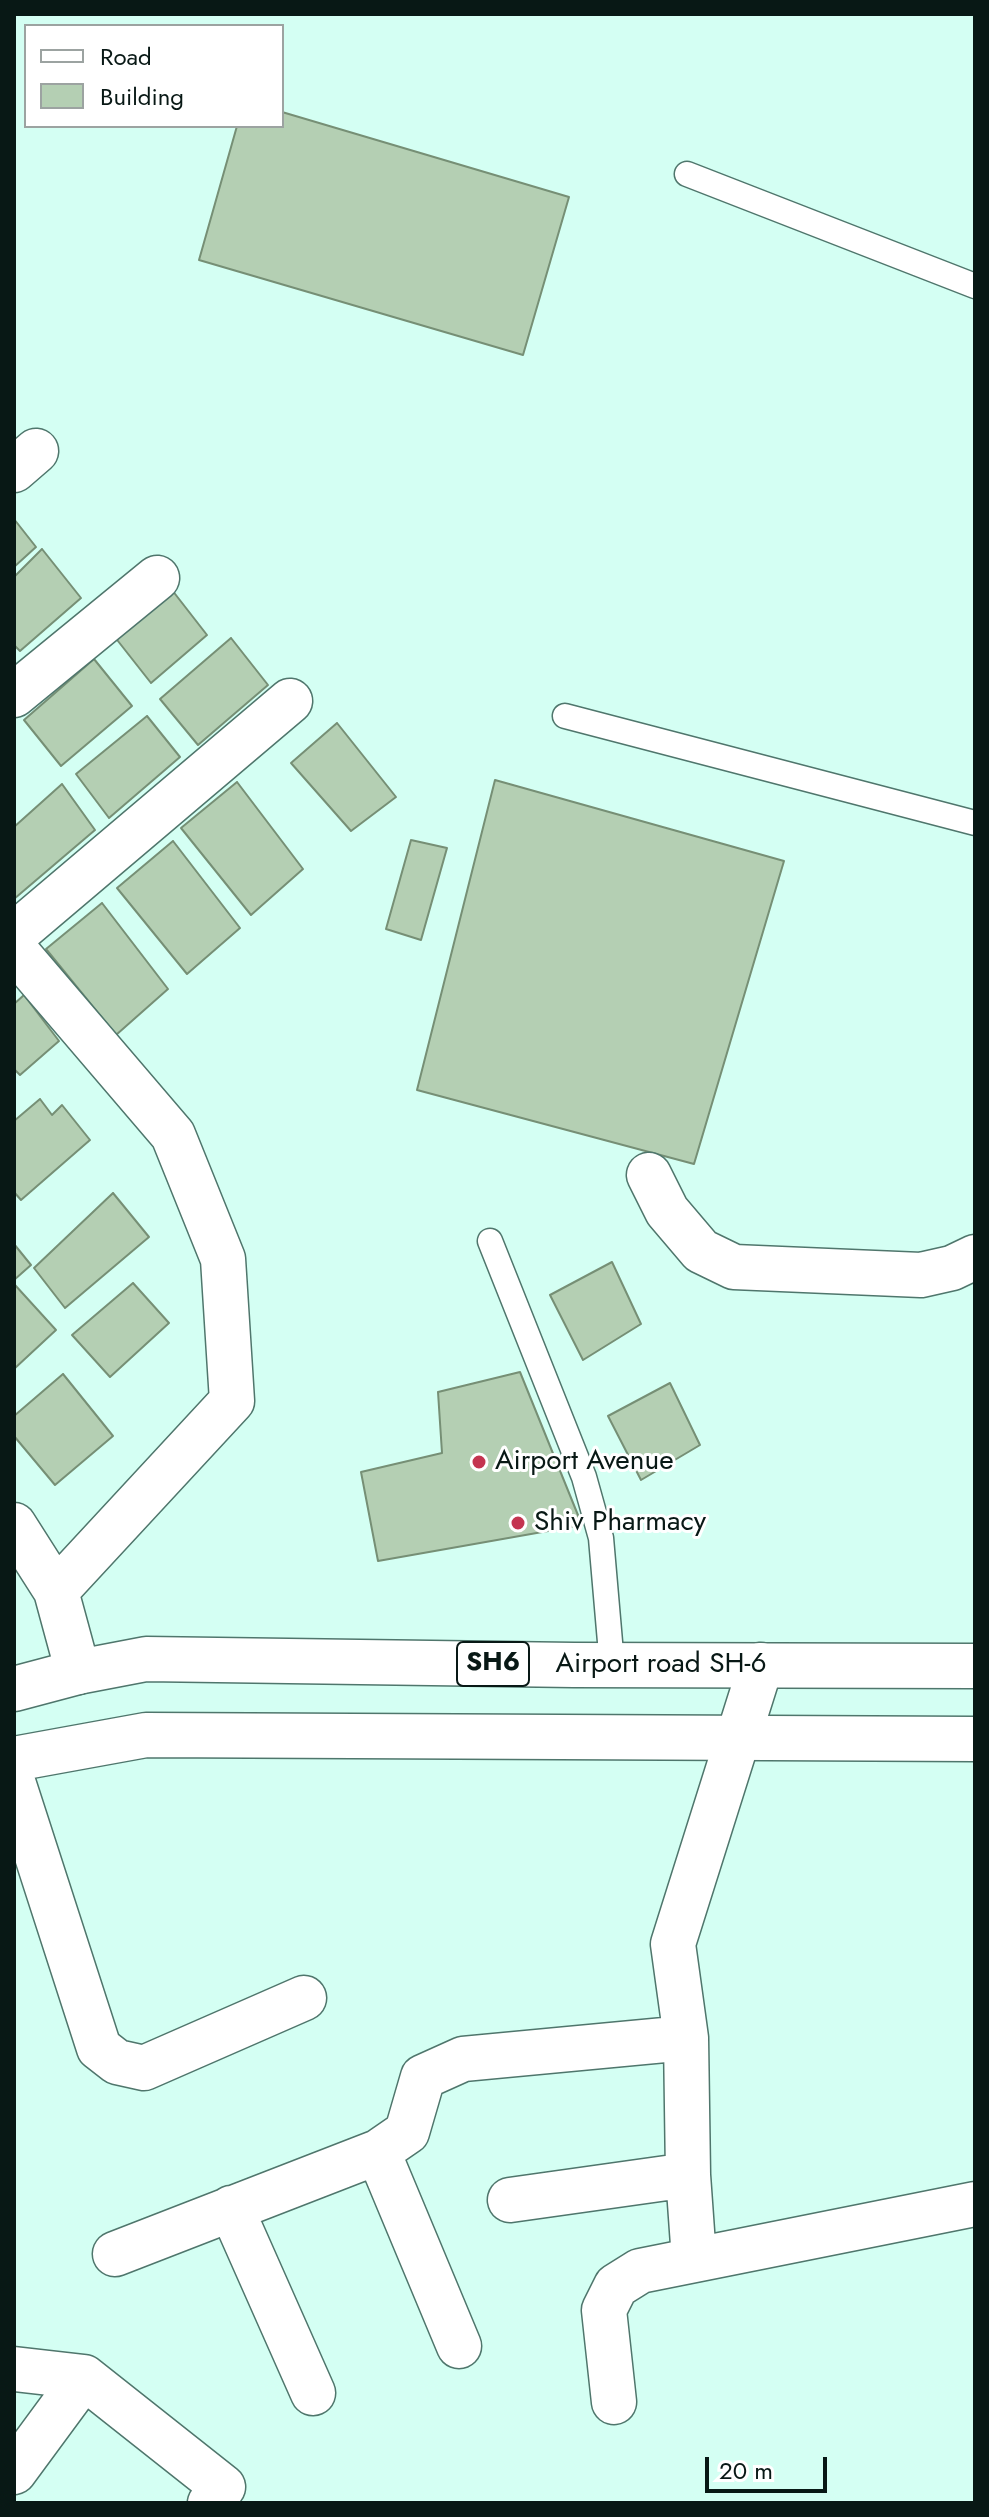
<!DOCTYPE html>
<html>
<head>
<meta charset="utf-8">
<style>
	body { margin:0 }
	#map { position:relative; width:989px; height:2517px; overflow:hidden; background:#d4fff3; font-family:Jost,sans-serif }
	canvas { display:block }
	.frame { position:absolute; inset:0; border:16px solid #081815; pointer-events:none }
	.legend { position:absolute; left:24px; top:24px; width:260px; height:104px; box-sizing:border-box; background:#fff; border:2px solid #9ca3a1; margin:0; padding:10px 14px; list-style:none; font-size:24px; color:#081815 }
	.legend li { display:flex; align-items:center; gap:16px; height:40px }
	.legend b { width:40px; border:2px solid #9ca3a1 }
	.scale { position:absolute; left:705px; top:2457px; width:122px; height:36px; box-sizing:border-box; border:4px solid #081815; border-top:0; padding-left:10px; font-size:24px; line-height:28px; white-space:nowrap; color:#081815; -webkit-text-stroke:6px #fff; paint-order:stroke }
</style>
</head>
<body>
<div id="map">
<canvas width="989" height="2517"></canvas>
<div class="frame"></div>
<ul class="legend">
<li><b style="height:10px;background:#fff"></b>Road</li>
<li><b style="height:22px;background:#b4cfb3"></b>Building</li>
</ul>
<div class="scale">20 m</div>
</div>
<script>
const g = document.querySelector('canvas').getContext('2d');
g.lineJoin = 'round';
function fillPath(path, color) { g.fillStyle = color; g.fill(path, 'evenodd'); }
const poly = rows => new Path2D(rows.map(r => 'M' + r).join(''));
function strokePath(path, color, width, dash) { g.strokeStyle = color; g.lineWidth = width; g.lineCap = dash ? 'butt' : 'round'; g.setLineDash(dash || []); g.stroke(path); }
function drawText(font, color, halo, rows, align = 'center') {
  g.font = font + ' Jost,sans-serif'; g.lineWidth = 6; g.setLineDash([]); g.textBaseline = 'middle'; g.strokeStyle = halo; g.fillStyle = color; for (const [text, x, y, turn = 0] of rows) {
    g.save(); g.translate(x, y); g.rotate((+turn || 0) * Math.PI / 180); g.textAlign = isNaN(turn) ? turn : align; if (halo) g.strokeText(text, 0, 0); g.fillText(text, 0, 0); g.restore();
  }
}
const building = poly([
	[282,112,569,197,523,355,199,260,237,126,282,126,282,112],
	[14,519,36,547,14,567,14,519],
	[42,549,81,598,20,651,14,645,14,577,42,549],
	[172,590,207,635,151,683,114,636,172,590],
	[231,638,268,685,198,745,160,699,231,638],
	[94,659,132,706,61,766,24,720,94,659],
	[147,716,180,757,109,818,76,774,147,716],
	[337,723,396,797,351,831,291,763,337,723],
	[495,780,784,861,694,1164,417,1090,495,780],
	[237,782,303,869,251,915,181,828,237,782],
	[62,784,95,830,14,899,14,827,62,784],
	[411,840,447,848,421,940,386,929,411,840],
	[173,841,240,928,187,974,117,888,173,841],
	[102,903,168,989,116,1035,46,949,102,903],
	[24,995,59,1041,20,1075,14,1069,14,1004,24,995],
	[40,1099,52,1115,62,1105,90,1140,21,1200,14,1192,14,1121,40,1099],
	[113,1193,149,1237,65,1308,34,1268,113,1193],
	[14,1244,31,1265,14,1280,14,1244],
	[612,1262,641,1324,583,1360,550,1295,612,1262],
	[133,1283,169,1323,110,1377,72,1335,133,1283],
	[15,1285,56,1330,14,1369,14,1286,15,1285],
	[520,1372,582,1525,378,1561,361,1472,442,1453,438,1392,520,1372],
	[63,1374,113,1436,55,1485,14,1436,14,1416,63,1374],
	[670,1383,700,1445,641,1480,608,1416,670,1383]
]);
fillPath(building, '#b4cfb3');
strokePath(building, '#768f75', 2);
const lane = poly([
	[687,174,975,286],
	[565,716,975,823],
	[490,1241,584,1477,601,1538,612,1665]
]);
const street = poly([
	[14,470,36,451],
	[14,695,157,578],
	[14,935,290,701],
	[14,949,173,1135,223,1259,232,1401,56,1591],
	[649,1175,667,1211,701,1251,734,1267,921,1275,952,1268,975,1257],
	[14,1525,56,1591,78,1672],
	[14,1785,99,2048,117,2062,144,2068,304,1998],
	[378,2152,459,2346],
	[510,2200,688,2175],
	[231,2208,313,2393],
	[115,2254,378,2152,407,2132,423,2077,463,2059,686,2038],
	[694,2259,688,2175,686,2038,673,1944,761,1665],
	[14,2369,84,2377,223,2487,210,2503],
	[614,2402,604,2310,616,2286,640,2271,975,2204],
	[14,2472,84,2377]
]);
const primary = poly([
	[14,1689,78,1672,146,1659,574,1665,975,1666],
	[14,1759,146,1735,975,1739]
]);
strokePath(lane, '#4f766c', 27);
strokePath(street, '#4f766c', 47);
strokePath(primary, '#4f766c', 47);
strokePath(lane, '#fff', 24);
strokePath(street, '#fff', 44);
strokePath(primary, '#fff', 44);
for (const [x, y, r, color] of [
	[479,1462,8,"#c43450"],
	[518,1523,8,"#c43450"]
]) { const dot = new Path2D(); dot.arc(x, y, r, 0, 2 * Math.PI); g.fillStyle = color; g.fill(dot); strokePath(dot, '#fff', 3); }
for (const [x, y, w] of [
	[493,1664,72]
]) { const box = new Path2D(); box.roundRect(x - w / 2, y - 22, w, 44, 6); g.fillStyle = '#fff'; g.fill(box); strokePath(box, '#081815', 2); }
drawText('bold 26px', '#081815', null, [
	["SH6",493,1664]
]);
drawText('28px', '#081815', '#fff', [
	["Airport Avenue",495,1462],
	["Shiv Pharmacy",534,1523]
], 'left');
drawText('28px', '#081815', '#fff', [
	["Airport road SH-6",661,1665]
]);
</script>
</body>
</html>
